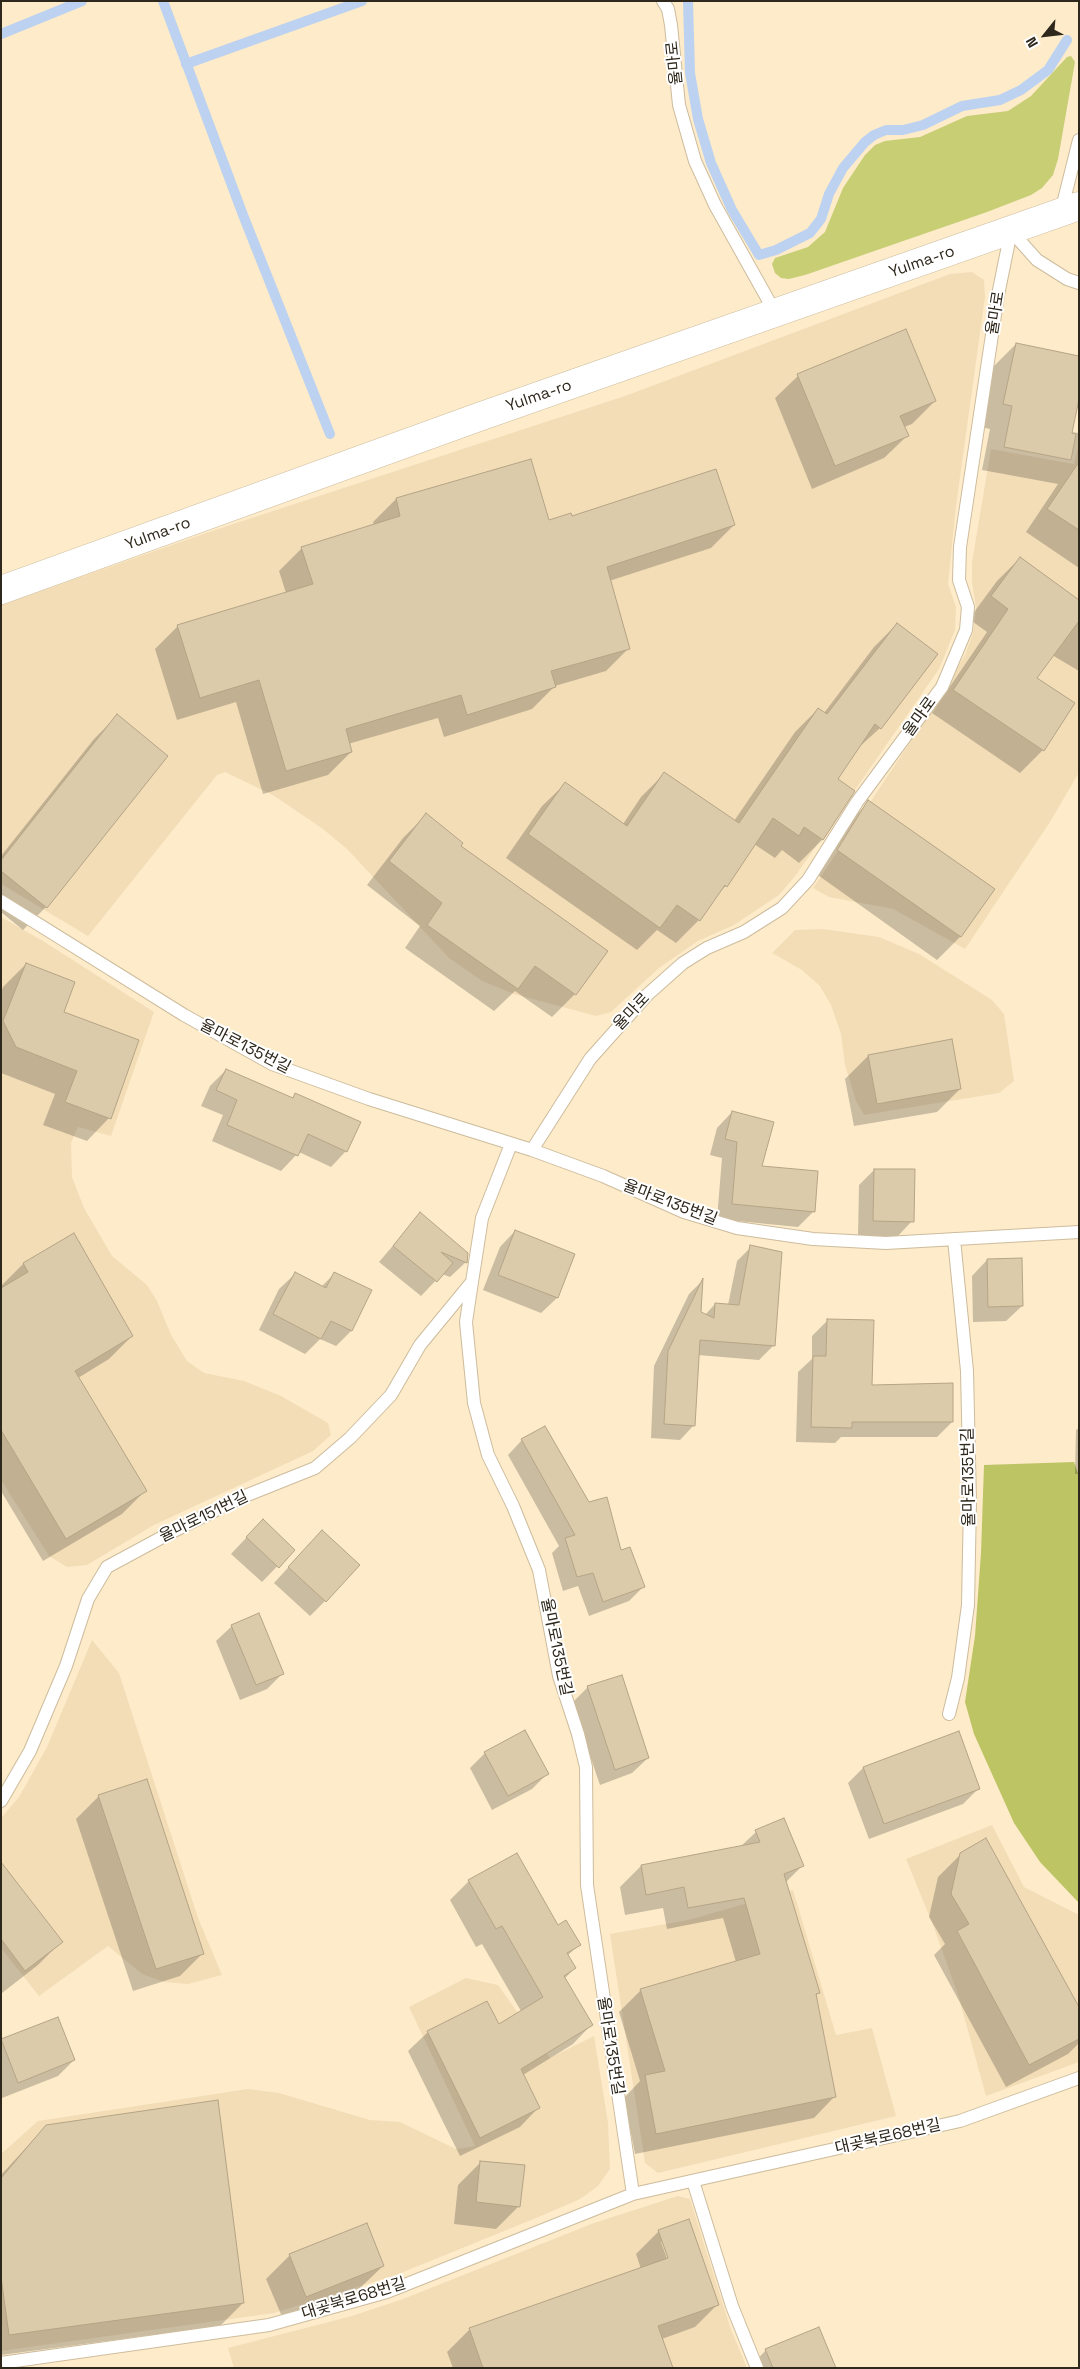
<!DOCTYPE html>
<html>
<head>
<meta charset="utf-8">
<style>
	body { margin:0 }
	#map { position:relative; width:1080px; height:2369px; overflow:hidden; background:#fdebca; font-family:"Space Grotesk",sans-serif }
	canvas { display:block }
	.frame { position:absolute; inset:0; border:2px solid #2e271b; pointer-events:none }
	.north { position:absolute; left:1020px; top:10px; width:50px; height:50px; -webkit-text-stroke:4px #fff; paint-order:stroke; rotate:241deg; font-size:14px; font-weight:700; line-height:20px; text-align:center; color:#2e271b }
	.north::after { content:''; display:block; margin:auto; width:18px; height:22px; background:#2e271b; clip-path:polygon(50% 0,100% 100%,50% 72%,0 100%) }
</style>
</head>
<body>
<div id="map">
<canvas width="1080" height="2369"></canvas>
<div class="frame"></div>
<div class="north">N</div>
</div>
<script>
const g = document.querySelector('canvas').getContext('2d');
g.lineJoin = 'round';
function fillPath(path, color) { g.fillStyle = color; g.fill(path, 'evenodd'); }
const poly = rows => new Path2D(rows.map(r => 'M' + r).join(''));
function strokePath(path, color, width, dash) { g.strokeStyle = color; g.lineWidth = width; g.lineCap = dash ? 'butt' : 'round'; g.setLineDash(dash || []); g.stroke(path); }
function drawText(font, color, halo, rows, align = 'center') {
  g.font = font + ' "Space Grotesk","Noto Sans KR",sans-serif'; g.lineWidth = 4; g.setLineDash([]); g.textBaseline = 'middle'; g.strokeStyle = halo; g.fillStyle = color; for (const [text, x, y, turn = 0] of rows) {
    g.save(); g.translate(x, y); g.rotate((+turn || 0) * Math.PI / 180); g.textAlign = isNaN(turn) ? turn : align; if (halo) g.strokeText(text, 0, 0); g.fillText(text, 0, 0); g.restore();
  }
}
fillPath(poly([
	[972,272,984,280,985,297,956,506,948,584,956,607,955,630,939,669,796,875,779,895,734,925,698,941,659,968,611,1012,596,1016,514,994,482,981,449,958,347,849,323,829,273,795,225,772,217,775,88,936,1,884,1,605,212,531,625,396,950,274],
	[1079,443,1078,774,1050,822,965,949,893,909,829,897,813,888,943,693,965,655,973,633,976,608,972,582,972,562,991,449,1074,464],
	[1,917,43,941,154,1012,111,1136,78,1127,71,1143,72,1177,84,1208,112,1256,147,1285,157,1301,171,1335,187,1361,204,1373,244,1381,281,1396,328,1423,331,1435,313,1451,154,1525,87,1565,67,1567,49,1556,1,1480],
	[823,929,879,937,919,954,992,1000,1004,1014,1014,1081,999,1093,864,1115,856,1101,845,1065,841,1034,831,1005,820,986,802,970,772,953,795,930],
	[92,1640,119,1673,198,1918,222,1975,188,1984,164,1982,142,1974,108,1946,39,1996,1,1948,1,1818,19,1797,47,1747],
	[992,1825,1024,1887,1079,1915,1079,2062,986,2096,959,1998,933,1925,906,1859],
	[793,1890,836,2035,872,2028,896,2116,658,2173,645,2163,610,1934,688,1920],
	[466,1978,498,1985,550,2058,594,2036,608,2123,610,2169,598,2186,580,2199,541,2216,396,2275,274,2313,1,2351,1,2154,38,2121,248,2089,279,2093,370,2120,400,2122,456,2149,475,2146,409,2007],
	[678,2196,690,2199,730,2327,747,2368,234,2368,228,2348,352,2316,403,2299,594,2223]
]), '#f3ddb7');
fillPath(poly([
	[1071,56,1075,62,1058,159,1053,175,1042,188,1031,195,987,212,805,275,789,279,781,278,775,273,772,264,775,258,808,247,825,232,843,188,865,155,875,145,885,141,920,137,967,116,1008,111,1031,96,1067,57]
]), '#c7ce74');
fillPath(poly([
	[1074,1462,1079,1476,1079,1903,1040,1862,1014,1823,974,1734,965,1702,975,1636,981,1553,984,1465]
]), '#bdc464');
fillPath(poly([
	[1016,344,1071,432,1079,433,1079,568,1026,532,1058,484,982,470,990,429,981,427,993,367],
	[798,376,935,401,912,424,904,427,907,436,884,458,812,489,775,398],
	[530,461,548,521,571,517,734,525,711,548,609,581,629,648,606,671,555,686,532,709,444,737,438,718,348,744,351,752,328,775,263,794,236,702,177,720,155,649,178,626,286,593,279,571,302,548,374,525,373,522,396,499],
	[1020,558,1079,601,1079,671,1052,655,1036,678,1074,704,1043,750,1020,773,932,713,987,632,969,619,997,581],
	[897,624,880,728,856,750,836,779,853,791,822,840,799,863,782,850,775,858,754,844,726,886,715,896,699,920,676,943,657,930,637,950,506,858,542,806,565,784,623,824,641,797,664,774,734,821,795,732,818,709,824,713,874,647],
	[117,716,46,907,23,930,1,912,1,856,94,739],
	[869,802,994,889,960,937,937,960,815,873,846,825],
	[426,815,459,846,575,994,552,1017,515,991,494,1011,405,948,420,926,367,885,403,838],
	[26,964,62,1012,109,1118,87,1141,43,1125,55,1094,1,1073,1,992,3,987],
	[951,1041,960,1089,937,1112,854,1126,845,1079,868,1056],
	[226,1070,292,1098,295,1095,346,1151,331,1167,299,1152,281,1171,212,1141,223,1115,201,1106,210,1086],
	[732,1112,761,1167,814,1211,798,1227,717,1219,722,1158,710,1155,717,1128],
	[874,1170,912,1221,897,1237,858,1236,859,1185],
	[420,1214,466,1262,450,1277,442,1274,421,1296,379,1262],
	[515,1231,574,1254,557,1298,541,1313,483,1290,500,1247],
	[73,1235,132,1336,109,1359,78,1378,145,1491,122,1514,43,1561,1,1491,1,1286,23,1264],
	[751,1247,774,1345,759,1360,698,1355,694,1425,680,1440,651,1438,654,1366,689,1294,701,1282,700,1313,705,1315,715,1304,728,1305,737,1261],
	[987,1260,1022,1306,1006,1321,973,1322,972,1276],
	[295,1274,321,1287,334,1274,351,1331,336,1346,320,1339,305,1354,259,1330,279,1289],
	[828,1320,871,1386,952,1422,937,1437,841,1437,835,1443,796,1442,798,1372,812,1359,812,1336],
	[1079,1428,1079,1474,1075,1474,1076,1430],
	[522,1440,588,1503,643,1587,629,1601,589,1616,578,1586,563,1591,552,1553,559,1546,508,1455],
	[247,1537,293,1550,262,1582,231,1554],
	[307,1547,325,1601,310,1616,274,1583],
	[232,1626,282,1674,267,1689,240,1700,216,1641],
	[588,1687,648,1758,632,1773,600,1785,572,1703],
	[485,1753,547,1774,532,1789,492,1810,470,1768],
	[863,1768,979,1788,963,1804,869,1839,848,1783],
	[99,1796,203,1953,180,1976,133,1991,76,1819],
	[756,1832,803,1865,786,1882,818,1993,815,1997,835,2096,814,2118,635,2154,624,2098,640,2081,619,2012,641,1990,736,1962,723,1918,667,1929,663,1908,625,1915,620,1887,641,1866,740,1847],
	[985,1840,1079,2009,1079,2043,1068,2054,1006,2087,934,1955,945,1944,929,1917,938,1877,961,1854],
	[1,1875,61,1942,38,1965,2,1993],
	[469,1881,558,1927,579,1945,567,1956,575,1968,564,1979,592,2024,573,2044,523,2075,539,2107,520,2127,460,2156,408,2051,428,2032,487,2003,498,2026,521,2011,482,1944,476,1947,450,1900],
	[57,2019,74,2060,58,2076,2,2098,1,2040],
	[46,2126,243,2303,220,2326,1,2355,1,2175],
	[481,2162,519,2206,496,2229,454,2224,458,2185],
	[366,2225,383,2266,360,2288,283,2319,266,2279,289,2256],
	[659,2231,718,2304,695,2327,662,2339,672,2368,453,2368,447,2352,470,2329,641,2269,636,2254],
	[661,2242,664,2242,672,2263,669,2264],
	[766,2350,834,2368,751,2368,751,2366]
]), '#0003');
strokePath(poly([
	[163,1,243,215,330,434],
	[688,1,690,73,698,119,711,163,732,210,759,255,776,250,810,233,821,219,829,194,843,168,865,142,874,135,886,130,903,130,923,125,962,106,1000,100,1021,90,1048,70,1067,40],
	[1,34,82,1],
	[186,64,362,1]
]), '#bcd2f0', 10);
const building = poly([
	[906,329,936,401,900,416,909,436,835,466,797,374,906,329],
	[1016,343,1079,356,1079,399,1072,433,1076,434,1071,460,1004,447,1012,406,1003,404,1016,343],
	[531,459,549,520,571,513,572,516,716,469,735,525,607,567,630,649,551,671,556,687,467,715,461,695,346,729,352,752,286,771,259,680,200,698,177,625,313,584,301,547,400,516,396,498,531,459],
	[1079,462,1079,530,1047,509,1079,462],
	[1020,557,1079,600,1079,621,1037,678,1075,703,1044,751,953,690,1008,609,991,596,1020,557],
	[897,623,938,654,881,729,875,724,838,779,855,791,823,840,804,827,799,836,773,818,727,887,725,885,700,921,677,905,660,928,528,834,565,782,627,826,664,772,739,823,818,708,827,714,897,623],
	[117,714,168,756,47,908,1,871,1,860,117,714],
	[868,800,995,889,961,937,837,850,868,800],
	[426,813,463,843,461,846,608,951,576,995,535,966,518,989,427,925,442,903,389,861,426,813],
	[26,963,75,982,64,1012,139,1040,111,1119,65,1102,77,1071,16,1047,3,1021,26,963],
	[952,1039,961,1089,877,1104,868,1055,952,1039],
	[226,1069,293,1098,295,1093,361,1122,347,1152,308,1134,298,1156,227,1125,237,1100,216,1090,226,1069],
	[732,1111,774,1122,762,1166,818,1171,815,1212,732,1204,737,1142,725,1139,732,1111],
	[874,1169,915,1169,914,1222,873,1221,874,1169],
	[420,1212,468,1253,467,1263,441,1252,453,1263,437,1282,393,1246,420,1212],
	[515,1230,575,1254,558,1298,498,1275,515,1230],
	[74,1233,133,1336,75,1371,147,1491,66,1539,1,1430,1,1288,28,1272,23,1263,74,1233],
	[750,1245,782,1252,775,1346,700,1340,695,1426,664,1424,668,1351,703,1278,701,1312,714,1318,715,1303,739,1305,750,1245],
	[1022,1258,1023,1306,988,1307,987,1259,1022,1258],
	[295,1272,326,1288,334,1272,372,1290,352,1331,331,1321,321,1339,273,1314,295,1272],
	[827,1319,874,1320,872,1385,953,1383,953,1422,852,1422,852,1428,811,1427,813,1356,826,1356,827,1319],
	[545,1426,589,1502,607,1497,621,1550,630,1547,645,1587,603,1602,593,1573,577,1577,565,1538,575,1535,521,1439,545,1426],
	[263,1519,295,1550,279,1568,246,1537,263,1519],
	[322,1530,360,1565,326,1602,288,1567,322,1530],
	[259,1613,284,1674,256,1685,231,1625,259,1613],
	[622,1675,649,1758,615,1770,587,1686,622,1675],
	[525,1730,549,1774,508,1796,484,1752,525,1730],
	[959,1731,980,1789,884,1824,863,1767,959,1731],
	[147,1779,204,1954,156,1969,98,1795,147,1779],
	[784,1818,804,1866,784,1874,820,1993,816,1994,836,2097,656,2134,645,2075,665,2071,640,1989,760,1954,744,1898,688,1908,684,1887,646,1895,641,1865,760,1842,755,1830,784,1818],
	[986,1838,1079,2007,1079,2039,1029,2065,957,1931,969,1924,951,1894,960,1853,986,1838],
	[517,1853,558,1925,566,1920,581,1945,567,1953,576,1968,564,1976,593,2025,521,2069,540,2108,480,2138,427,2031,487,2001,499,2024,543,1997,502,1926,496,1929,468,1880,517,1853],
	[1,1862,63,1942,25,1971,1,1939,1,1862],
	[58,2017,75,2060,18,2083,1,2039,58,2017],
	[218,2100,244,2303,9,2335,1,2277,1,2178,46,2125,218,2100],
	[480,2161,525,2165,520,2207,476,2202,480,2161],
	[689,2219,719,2305,658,2326,673,2368,483,2368,469,2328,668,2258,658,2230,689,2219],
	[367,2223,384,2266,306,2297,289,2254,367,2223],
	[819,2327,836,2368,773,2368,765,2349,819,2327]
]);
fillPath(building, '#dccbab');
strokePath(building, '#b5a485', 1);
const service = poly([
	[663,1,668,9,671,25,679,105,695,161,715,205,776,314],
	[1061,212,1079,140],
	[1011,231,1037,260,1067,279,1079,283],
	[1,901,184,1015,272,1064,369,1099,532,1150,603,1176,684,1212,737,1228,813,1239,886,1243,1079,1232],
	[511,1144,482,1218,472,1282,466,1322,474,1403,488,1455,513,1506,539,1570,559,1676,578,1734,586,1767,587,1885,633,2194],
	[532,1150,590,1059,647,995,683,963,707,948,744,932,782,908,808,880,857,802,942,687,966,630,968,607,959,580,960,547,998,295,1011,231],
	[949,1714,958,1678,968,1605,970,1502,967,1371,954,1239],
	[1,1801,30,1751,66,1666,88,1599,107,1567,170,1533,240,1498,315,1468,350,1438,391,1395,420,1345,471,1283],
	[693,2181,732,2306,757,2368],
	[1,2363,269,2325,387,2292,633,2194,960,2121,1079,2078]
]);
const tertiary = poly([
	[1,590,476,418,1079,206]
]);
strokePath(service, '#cdbc9d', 14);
strokePath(tertiary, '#cdbc9d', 29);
strokePath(service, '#fff', 12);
strokePath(tertiary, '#fff', 28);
drawText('16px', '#2e271b', '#fff', [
	["율마로",675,63,-96],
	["Yulma-ro",922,262,-19],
	["율마로",996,313,-81],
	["Yulma-ro",539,396,-19],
	["Yulma-ro",158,534,-20],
	["율마로",920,717,-54],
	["율마로",632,1012,-47],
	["율마로135번길",245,1047,27],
	["율마로135번길",670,1203,21],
	["율마로135번길",969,1477,-91],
	["율마로151번길",204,1517,-26],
	["율마로135번길",556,1647,78],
	["율마로135번길",610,2046,81],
	["대곶북로68번길",888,2137,-13],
	["대곶북로68번길",354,2299,-17]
]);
</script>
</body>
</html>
